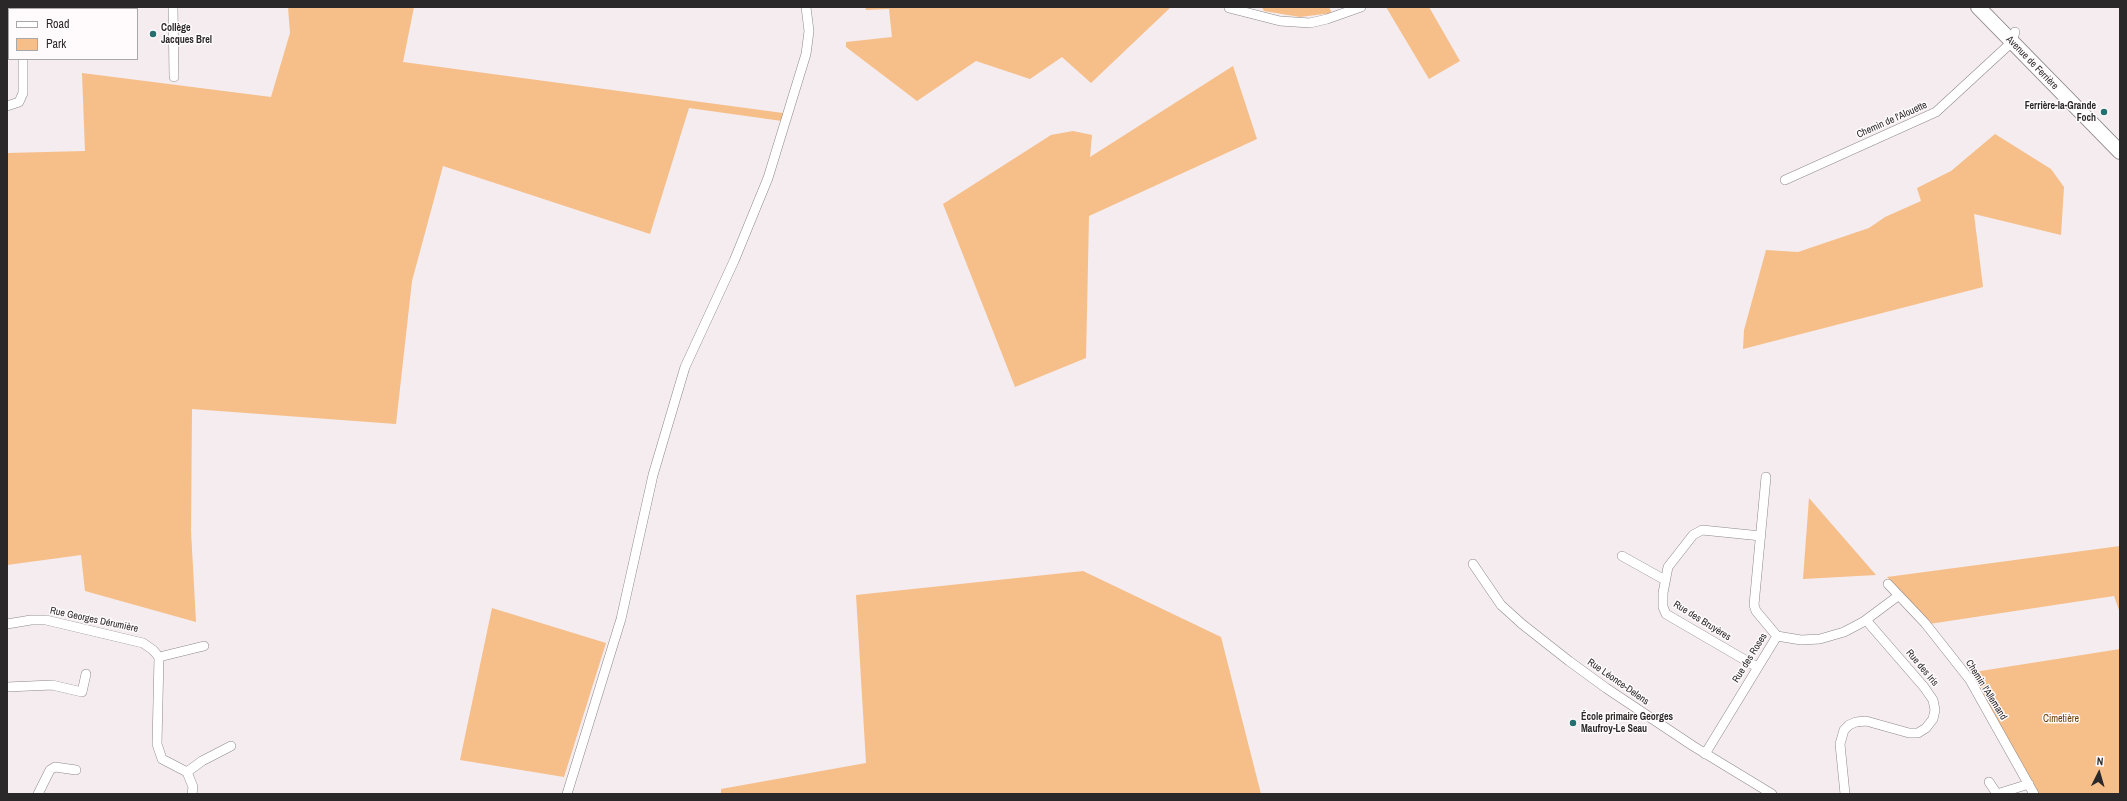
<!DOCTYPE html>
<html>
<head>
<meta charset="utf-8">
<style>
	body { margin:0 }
	#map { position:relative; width:2127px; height:801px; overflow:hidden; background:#f4ecee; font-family:"Archivo Narrow",sans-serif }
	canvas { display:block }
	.frame { position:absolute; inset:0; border:8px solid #2b2829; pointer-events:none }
	.legend { position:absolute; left:8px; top:8px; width:130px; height:52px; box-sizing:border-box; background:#fffbfc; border:1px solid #aaa7a8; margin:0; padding:5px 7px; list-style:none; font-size:12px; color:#2b2829 }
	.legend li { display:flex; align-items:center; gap:8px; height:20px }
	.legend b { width:20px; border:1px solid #aaa7a8 }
	.north { position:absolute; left:2079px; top:753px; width:40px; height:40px; -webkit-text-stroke:3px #fffbfc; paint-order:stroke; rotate:5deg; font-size:11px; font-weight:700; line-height:16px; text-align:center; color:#2b2829 }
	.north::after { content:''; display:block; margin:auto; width:14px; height:18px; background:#2b2829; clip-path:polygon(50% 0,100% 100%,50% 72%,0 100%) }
</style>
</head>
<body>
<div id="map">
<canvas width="2127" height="801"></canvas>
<div class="frame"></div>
<ul class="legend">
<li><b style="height:5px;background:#fff"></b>Road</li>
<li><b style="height:11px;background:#f6be89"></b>Park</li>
</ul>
<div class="north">N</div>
</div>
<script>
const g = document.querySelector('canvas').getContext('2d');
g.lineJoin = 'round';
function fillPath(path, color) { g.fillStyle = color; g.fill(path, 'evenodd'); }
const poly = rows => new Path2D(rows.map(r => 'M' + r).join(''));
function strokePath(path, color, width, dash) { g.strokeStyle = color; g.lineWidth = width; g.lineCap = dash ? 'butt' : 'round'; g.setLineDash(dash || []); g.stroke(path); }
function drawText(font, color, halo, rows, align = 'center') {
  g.font = font + ' "Archivo Narrow",sans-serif'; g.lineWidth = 3; g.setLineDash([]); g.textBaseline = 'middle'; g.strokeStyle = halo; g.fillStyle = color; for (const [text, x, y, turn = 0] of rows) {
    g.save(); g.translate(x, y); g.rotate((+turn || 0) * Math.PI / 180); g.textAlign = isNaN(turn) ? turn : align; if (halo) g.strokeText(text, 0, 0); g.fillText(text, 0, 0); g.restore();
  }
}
fillPath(poly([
	[288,7,414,7,403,62,783,113,782,121,689,108,650,234,443,166,412,281,396,424,192,409,191,531,196,622,85,591,81,555,7,565,7,153,85,151,82,73,271,97,290,33],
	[865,7,1171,7,1091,83,1062,57,1030,79,976,61,917,101,846,47,846,42,892,37,889,9,866,10],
	[1262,7,1329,7,1332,13,1300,17,1264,11],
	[1386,7,1429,7,1460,61,1429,79],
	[1233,66,1257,139,1089,216,1086,358,1015,387,943,204,1051,135,1073,131,1092,135,1090,157],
	[1995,134,2051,169,2064,187,2061,235,1974,214,1983,287,1743,349,1744,330,1766,250,1798,252,1869,228,1885,217,1921,201,1917,188,1951,171],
	[1809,498,1876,575,1803,579],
	[2120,546,2120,613,2114,596,1929,624,1887,577],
	[1083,571,1221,637,1261,794,721,794,721,789,866,763,856,595],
	[492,608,606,643,564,777,460,760],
	[2120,649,2120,794,2035,794,1968,673]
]), '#f6be89');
const minor = poly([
	[173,7,174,77],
	[1229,8,1280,21,1310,23,1327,19,1361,7],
	[23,9,23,7],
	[7,106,19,102,23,93,23,59],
	[1785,180,1936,112,2012,42,2015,32],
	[1766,477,1754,605,1756,611,1777,636],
	[1622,556,1665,580],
	[1473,564,1501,605,1522,624,1569,661,1606,688,1693,746,1772,794],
	[1888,584,1925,623,1970,680,2034,794],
	[7,624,31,620,46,620,143,643,153,650,159,657,157,744,162,759,187,772,193,787,192,794],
	[1777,636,1801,640,1820,639,1844,632,1863,622,1898,596],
	[159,657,204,646],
	[1757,667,1666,614,1663,607,1663,593,1668,567,1693,535,1702,530,1761,536],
	[7,687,52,685,82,692,86,674],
	[1705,754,1777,636],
	[187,772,202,761,231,746],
	[1989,782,1997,794],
	[38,794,50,770,55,767,76,770],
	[567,794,621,619,653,475,685,367,734,261,768,178,806,54,809,31,806,7],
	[1845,794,1840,744,1844,730,1849,725,1856,722,1866,721,1909,733,1918,733,1926,728,1933,719,1935,710,1933,700,1924,687,1866,620],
	[1997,794,2029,784]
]);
const primary = poly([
	[1978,7,2120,152]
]);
strokePath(minor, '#8e8889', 10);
strokePath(primary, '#8e8889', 16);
strokePath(minor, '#fff', 9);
strokePath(primary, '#fff', 14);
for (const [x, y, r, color] of [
	[153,34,4,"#247071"],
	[2104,112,4,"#247071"],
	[1573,723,4,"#247071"]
]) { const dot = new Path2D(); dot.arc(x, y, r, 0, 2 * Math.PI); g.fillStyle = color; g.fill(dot); strokePath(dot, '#fffbfc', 1.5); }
drawText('bold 10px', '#2b2829', '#fffbfc', [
	["Collège",161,28],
	["Jacques Brel",161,40],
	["Ferrière-la-Grande",2096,106,"right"],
	["Foch",2096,118,"right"],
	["École primaire Georges",1581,717],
	["Maufroy-Le Seau",1581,729]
], 'left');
drawText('10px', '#2b2829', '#fffbfc', [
	["Avenue de Ferrière",2032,63,46],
	["Chemin de l'Alouette",1892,120,-24],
	["Rue Georges Dérumière",94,620,12],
	["Rue des Bruyères",1702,621,32],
	["Rue des Roses",1750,658,-58],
	["Rue des Iris",1922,668,50],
	["Rue Léonce-Delens",1618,682,35],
	["Chemin l'Allemand",1986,690,58]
]);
drawText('10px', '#683b02', '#fffbfc', [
	["Cimetière",2061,719]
]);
</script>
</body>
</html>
